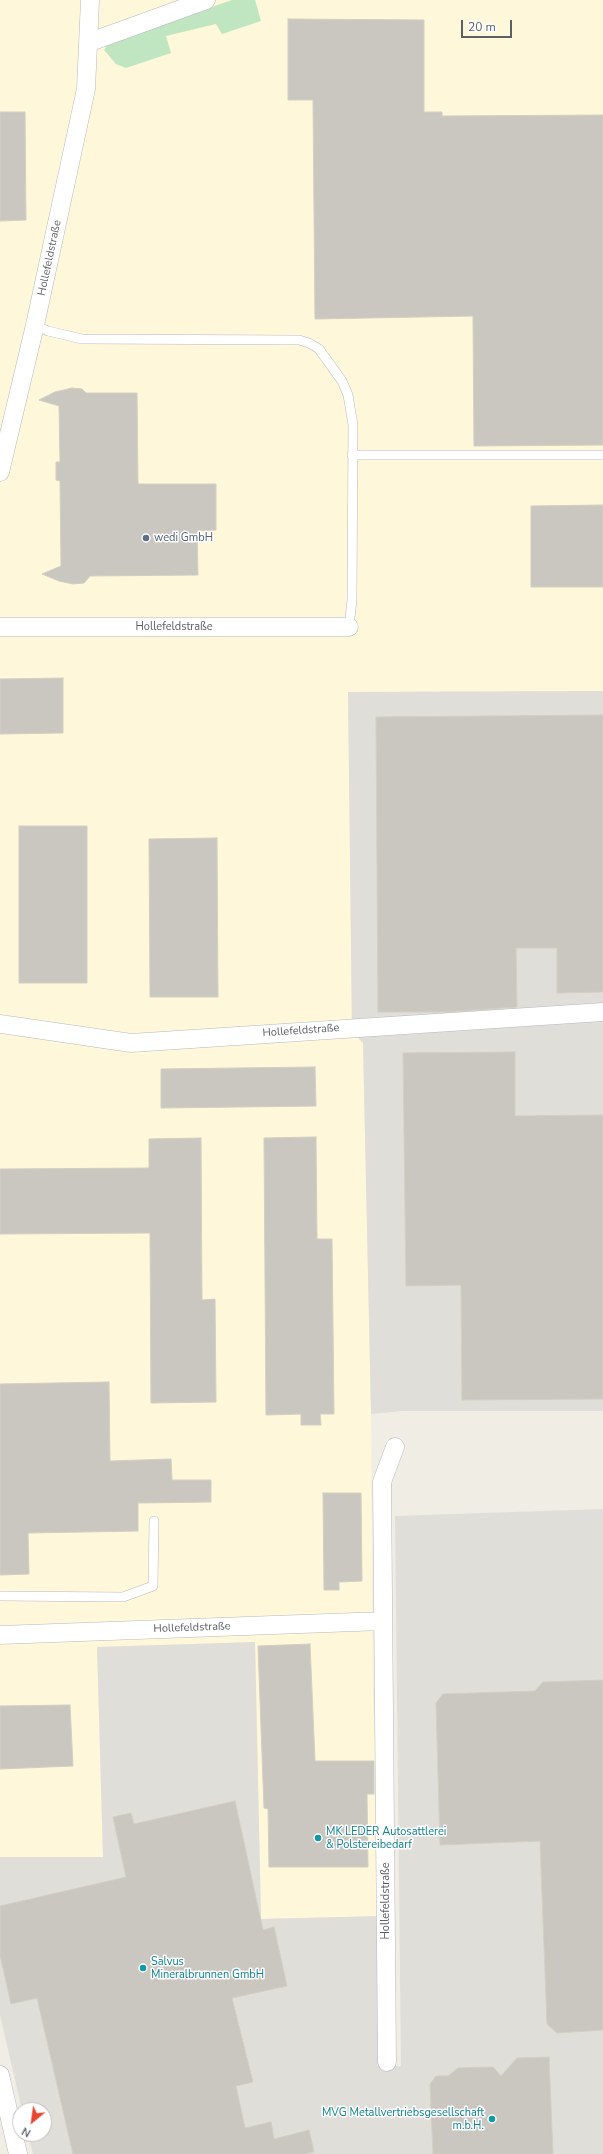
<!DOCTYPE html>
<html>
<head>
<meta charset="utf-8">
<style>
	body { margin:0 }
	#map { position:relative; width:603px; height:2154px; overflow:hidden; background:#efede4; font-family:"Nunito Sans",sans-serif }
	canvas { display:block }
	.north { position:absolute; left:12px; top:2102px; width:40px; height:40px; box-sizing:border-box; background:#fff; border:1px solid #bebfc1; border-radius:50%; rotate:209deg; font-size:11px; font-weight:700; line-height:16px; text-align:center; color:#5c6065 }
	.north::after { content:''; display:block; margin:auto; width:14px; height:18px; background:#eb432e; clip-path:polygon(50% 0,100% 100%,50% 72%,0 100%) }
	.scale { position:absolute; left:461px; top:20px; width:51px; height:18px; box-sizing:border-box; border:2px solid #5c6065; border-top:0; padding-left:5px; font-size:12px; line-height:14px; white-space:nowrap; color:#5c6065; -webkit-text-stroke:3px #fff; paint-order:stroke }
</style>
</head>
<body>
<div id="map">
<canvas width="603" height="2154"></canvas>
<div class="north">N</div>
<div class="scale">20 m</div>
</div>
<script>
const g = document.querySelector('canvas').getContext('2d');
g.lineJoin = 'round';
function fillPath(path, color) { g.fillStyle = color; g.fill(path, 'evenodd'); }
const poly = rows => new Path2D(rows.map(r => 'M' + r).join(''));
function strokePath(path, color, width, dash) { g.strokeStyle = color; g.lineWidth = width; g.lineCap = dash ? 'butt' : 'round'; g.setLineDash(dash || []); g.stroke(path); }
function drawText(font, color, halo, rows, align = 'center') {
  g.font = font + ' "Nunito Sans",sans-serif'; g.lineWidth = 3; g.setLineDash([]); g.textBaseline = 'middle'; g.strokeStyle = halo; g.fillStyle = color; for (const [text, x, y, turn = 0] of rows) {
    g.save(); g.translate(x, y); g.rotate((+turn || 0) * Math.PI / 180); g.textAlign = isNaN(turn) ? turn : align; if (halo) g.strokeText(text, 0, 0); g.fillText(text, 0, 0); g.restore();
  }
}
fillPath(poly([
	[0,0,603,0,603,691,348,692,352,1031,363,1043,371,1414,373,1689,381,1916,261,1919,255,1642,97,1647,103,1857,0,1857]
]), '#fef7da');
fillPath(poly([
	[603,691,603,1411,403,1411,371,1414,363,1043,352,1031,348,692],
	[603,1509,603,2154,33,2154,28,2134,44,2134,44,2110,22,2110,0,2015,0,1857,103,1857,97,1647,255,1642,261,1919,381,1916,384,2067,401,2066,395,1516]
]), '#e0ded8');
fillPath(poly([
	[232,0,255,0,261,21,222,34,216,24,166,36,171,53,126,68,116,64,104,50,108,44,116,40]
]), '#c0e6c1');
const building = poly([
	[288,19,424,20,424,112,442,112,442,116,603,115,603,445,474,446,473,316,315,319,313,100,288,100,288,19],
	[0,112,25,112,26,220,0,221,0,112],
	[72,388,82,389,86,393,137,393,138,484,216,484,216,530,197,531,198,575,90,576,84,583,73,584,59,581,42,574,61,566,60,481,56,480,56,462,60,462,59,406,39,400,55,392,72,388],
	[603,505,603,587,531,587,531,506,603,505],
	[63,678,63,733,0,734,0,679,63,678],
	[603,715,603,992,557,993,557,948,516,948,517,1007,448,1012,378,1012,376,717,603,715],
	[19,826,87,826,87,983,19,983,19,826],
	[217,838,218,997,150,997,149,839,217,838],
	[515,1052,515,1116,603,1115,603,1399,462,1400,461,1285,406,1286,403,1053,515,1052],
	[315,1067,316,1106,161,1108,161,1069,315,1067],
	[316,1137,317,1239,332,1239,334,1414,320,1414,321,1425,301,1425,301,1414,266,1415,264,1138,316,1137],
	[201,1138,202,1300,215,1299,216,1402,151,1403,150,1233,0,1234,0,1169,149,1168,149,1139,201,1138],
	[109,1382,110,1461,171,1459,172,1480,211,1480,211,1502,138,1503,138,1531,28,1533,29,1574,0,1575,0,1384,109,1382],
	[323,1493,361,1493,362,1581,339,1582,339,1590,324,1590,323,1493],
	[310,1644,315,1761,374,1761,374,1794,367,1794,368,1867,269,1867,268,1809,264,1808,258,1646,310,1644],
	[603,1680,603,2030,557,2033,547,2024,540,1841,440,1845,436,1703,443,1694,535,1691,543,1682,603,1680],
	[70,1705,73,1766,0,1769,0,1706,70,1705],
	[235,1801,263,1930,274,1927,287,1986,232,1998,253,2082,236,2086,245,2128,271,2122,274,2139,309,2130,314,2152,305,2154,73,2154,37,1998,11,2004,0,1955,0,1906,126,1877,113,1817,131,1813,134,1824,235,1801],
	[549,2057,553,2154,433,2154,430,2084,436,2076,448,2076,458,2068,493,2067,501,2076,517,2058,549,2057]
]);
fillPath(building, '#cac7c1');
strokePath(building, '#d3cfc2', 1);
const lane = poly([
	[35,325,48,331,82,339,299,340,309,343,319,349,342,381,348,395,353,425,352,600,349,627],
	[352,455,603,455],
	[0,1596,123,1597,153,1586,154,1521]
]);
const street = poly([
	[90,42,206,0],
	[0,472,35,325,86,89,90,0],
	[0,627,349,627],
	[0,1024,131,1043,603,1012],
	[0,1635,383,1621],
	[387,2062,382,1482,395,1447],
	[0,2075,18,2154]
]);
strokePath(lane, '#b6b9be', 10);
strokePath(street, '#b6b9be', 19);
strokePath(lane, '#fff', 9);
strokePath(street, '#fff', 18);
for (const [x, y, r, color] of [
	[146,538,4,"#5c6f8a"],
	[318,1838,4,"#0f9aa8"],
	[143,1968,4,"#0f9aa8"],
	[492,2119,4,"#0f9aa8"]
]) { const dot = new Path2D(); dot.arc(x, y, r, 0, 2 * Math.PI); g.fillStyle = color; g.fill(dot); strokePath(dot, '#fff', 1.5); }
drawText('11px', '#5c6065', '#fff', [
	["Hollefeldstraße",50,258,-78],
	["Hollefeldstraße",174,627],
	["Hollefeldstraße",301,1031,-4],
	["Hollefeldstraße",192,1628,-2],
	["Hollefeldstraße",386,1901,-90]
]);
drawText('11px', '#4e5e75', '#fff', [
	["wedi GmbH",154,538]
], 'left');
drawText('11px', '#0d838f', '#fff', [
	["MK LEDER Autosattlerei",326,1832],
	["& Polstereibedarf",326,1845],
	["Salvus",151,1962],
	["Mineralbrunnen GmbH",151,1975],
	["MVG Metallvertriebsgesellschaft",484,2113,"right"],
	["m.b.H.",484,2126,"right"]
], 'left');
</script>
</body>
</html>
